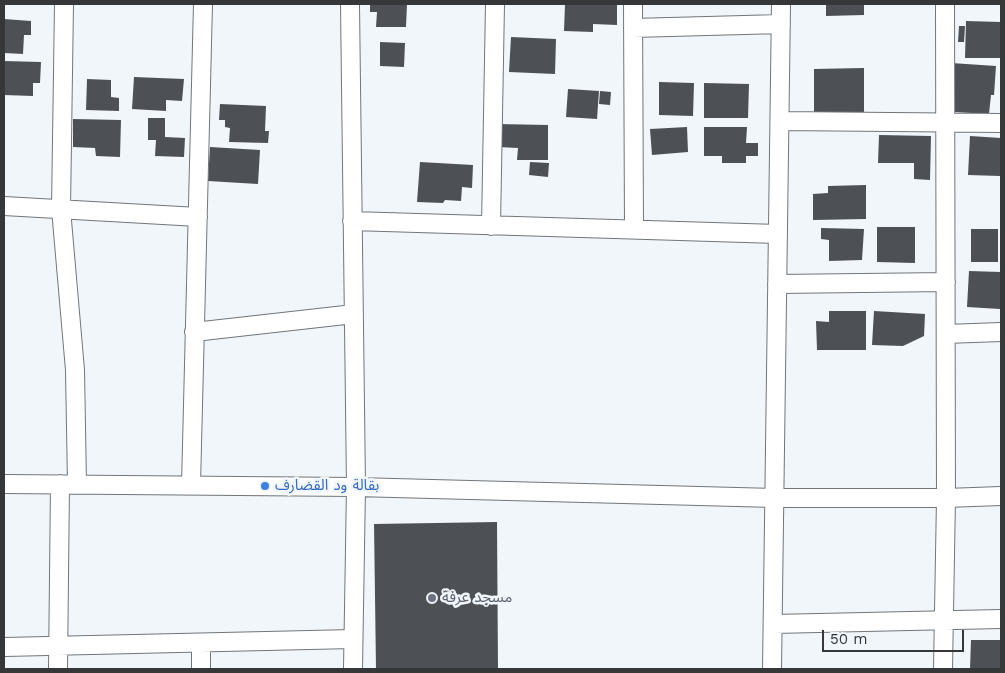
<!DOCTYPE html>
<html>
<head>
<meta charset="utf-8">
<style>
	body { margin:0 }
	#map { position:relative; width:1005px; height:673px; overflow:hidden; background:#f1f6fb; font-family:"Work Sans",sans-serif }
	canvas { display:block }
	.frame { position:absolute; inset:0; border:5px solid #353739; pointer-events:none }
	.scale { position:absolute; left:822px; top:630px; width:142px; height:22px; box-sizing:border-box; border:2px solid #353739; border-top:0; padding-left:6px; font-size:15px; line-height:18px; white-space:nowrap; color:#353739; -webkit-text-stroke:4px #f1f6fb; paint-order:stroke }
</style>
</head>
<body>
<div id="map">
<canvas width="1005" height="673"></canvas>
<div class="frame"></div>
<div class="scale">50 m</div>
</div>
<script>
const g = document.querySelector('canvas').getContext('2d');
g.lineJoin = 'round';
function fillPath(path, color) { g.fillStyle = color; g.fill(path, 'evenodd'); }
const poly = rows => new Path2D(rows.map(r => 'M' + r).join(''));
function strokePath(path, color, width, dash) { g.strokeStyle = color; g.lineWidth = width; g.lineCap = dash ? 'butt' : 'round'; g.setLineDash(dash || []); g.stroke(path); }
function drawText(font, color, halo, rows, align = 'center') {
  g.font = font + ' "Work Sans","Noto Sans Arabic",sans-serif'; g.lineWidth = 5; g.setLineDash([]); g.textBaseline = 'middle'; g.strokeStyle = halo; g.fillStyle = color; for (const [text, x, y, turn = 0] of rows) {
    g.save(); g.translate(x, y); g.rotate((+turn || 0) * Math.PI / 180); g.textAlign = isNaN(turn) ? turn : align; if (halo) g.strokeText(text, 0, 0); g.fillText(text, 0, 0); g.restore();
  }
}
fillPath(poly([
	[370,4,407,4,406,27,376,27,377,12,370,12],
	[565,4,617,4,617,25,593,24,593,32,564,31],
	[826,4,864,4,864,15,826,16],
	[4,19,31,21,31,35,24,35,23,54,4,53],
	[966,21,1001,22,1001,58,965,58],
	[959,26,965,26,964,42,958,42],
	[511,37,556,39,555,74,509,72],
	[380,42,405,43,404,67,380,66],
	[4,61,41,62,40,83,33,83,33,96,4,95],
	[951,63,996,66,994,95,991,95,989,114,954,112,955,93,949,93],
	[864,68,864,114,814,114,814,69],
	[134,77,184,79,182,101,166,100,166,111,132,109],
	[87,79,111,80,111,97,119,98,119,111,86,110],
	[659,82,694,83,693,116,659,115],
	[704,83,749,84,748,118,704,118],
	[568,89,599,91,597,119,566,117],
	[600,91,611,92,610,105,599,104],
	[220,104,266,106,265,131,269,131,268,143,229,142,230,128,225,127,225,120,219,120],
	[148,118,165,118,165,137,185,138,184,157,155,156,156,140,148,140],
	[73,119,121,120,120,157,96,156,95,148,73,147],
	[497,124,548,125,548,160,517,160,518,148,497,147],
	[687,127,688,152,652,155,650,129],
	[704,127,747,127,746,143,758,143,758,156,746,156,746,163,722,163,722,156,704,156],
	[879,135,931,136,930,180,914,179,914,163,878,163],
	[970,136,1001,138,1000,176,968,175],
	[210,147,260,150,258,184,208,181],
	[420,162,473,165,472,188,462,187,461,201,445,200,443,203,417,202],
	[530,162,549,163,548,177,529,175],
	[866,185,866,219,813,220,813,194,828,193,828,186],
	[877,227,915,227,915,263,877,262],
	[821,228,864,229,862,260,829,261,829,240,821,239],
	[971,229,998,229,998,262,971,262],
	[969,271,1001,272,1000,309,967,307],
	[829,311,866,311,866,350,817,350,816,321,829,322],
	[874,311,925,314,924,336,903,346,872,345],
	[497,522,498,669,376,669,374,524],
	[971,640,1001,640,1001,669,970,669]
]), '#4d5155');
const minor = poly([
	[64,4,61,209,75,370,77,484],
	[350,4,356,487,353,669],
	[633,4,634,228],
	[633,28,781,24],
	[780,121,1001,123],
	[4,206,198,217],
	[352,221,778,234],
	[491,226,495,4],
	[777,284,946,282],
	[194,332,354,314],
	[946,334,1001,332],
	[4,484,356,487,775,498,946,498,1001,496],
	[191,485,203,4],
	[773,624,1001,619],
	[201,644,201,669],
	[4,647,353,639],
	[58,669,60,484],
	[772,669,781,4],
	[943,669,946,498,945,4]
]);
strokePath(minor, '#71767a', 20);
strokePath(minor, '#fff', 18);
for (const [x, y, r, color] of [
	[265,486,5,"#3f7fe0"],
	[432,598,5,"#6b7280"]
]) { const dot = new Path2D(); dot.arc(x, y, r, 0, 2 * Math.PI); g.fillStyle = color; g.fill(dot); strokePath(dot, '#f1f6fb', 2); }
drawText('15px', '#366cbe', '#f1f6fb', [
	["بقالة ود القضارف",275,486]
], 'left');
drawText('15px', '#5b616d', '#f1f6fb', [
	["مسجد عرفة",442,598]
], 'left');
</script>
</body>
</html>
